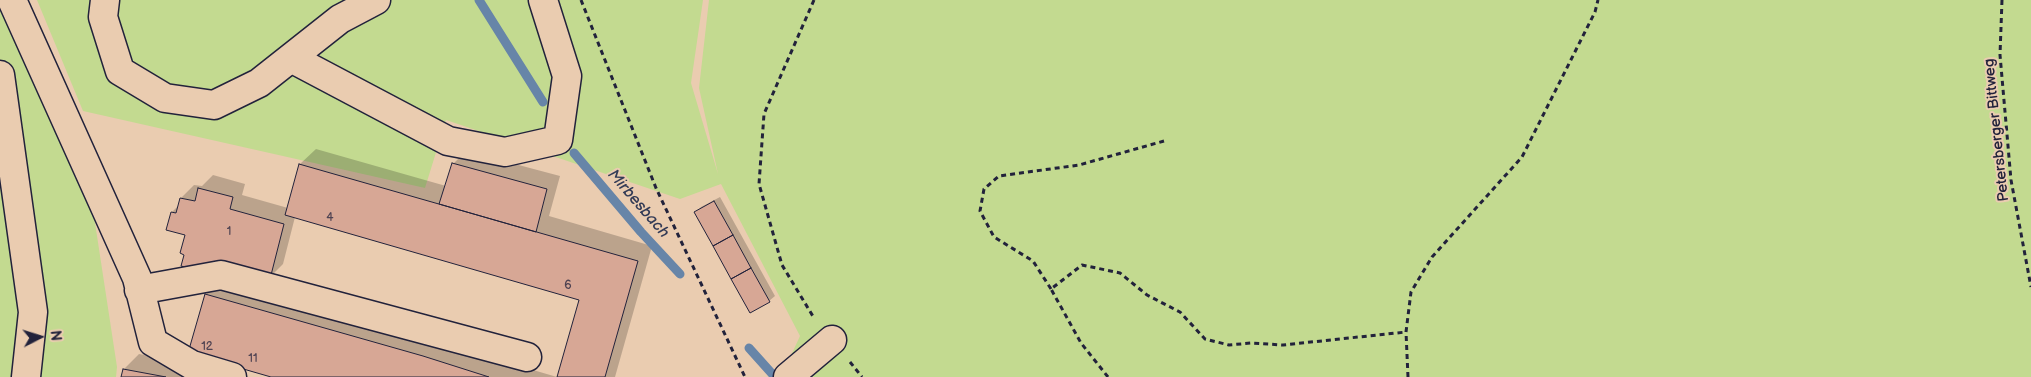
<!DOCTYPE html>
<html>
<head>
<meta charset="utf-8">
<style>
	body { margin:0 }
	#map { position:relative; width:2031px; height:377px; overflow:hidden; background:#eaccb0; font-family:"Balsamiq Sans",sans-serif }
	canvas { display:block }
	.north { position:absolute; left:15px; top:312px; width:50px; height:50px; -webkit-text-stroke:4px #eaccb0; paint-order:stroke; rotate:85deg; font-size:14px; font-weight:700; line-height:20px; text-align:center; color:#22223b }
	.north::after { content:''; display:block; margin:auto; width:18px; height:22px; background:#22223b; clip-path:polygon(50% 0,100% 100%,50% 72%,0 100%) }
</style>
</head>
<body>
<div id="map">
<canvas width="2031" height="377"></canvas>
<div class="north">N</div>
</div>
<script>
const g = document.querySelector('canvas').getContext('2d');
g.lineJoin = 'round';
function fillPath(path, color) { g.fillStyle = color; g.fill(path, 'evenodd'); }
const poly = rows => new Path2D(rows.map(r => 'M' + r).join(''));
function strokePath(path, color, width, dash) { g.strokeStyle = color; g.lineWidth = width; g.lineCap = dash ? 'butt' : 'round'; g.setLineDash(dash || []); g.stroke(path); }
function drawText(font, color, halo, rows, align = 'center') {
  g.font = font + ' "Balsamiq Sans",sans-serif'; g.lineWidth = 4; g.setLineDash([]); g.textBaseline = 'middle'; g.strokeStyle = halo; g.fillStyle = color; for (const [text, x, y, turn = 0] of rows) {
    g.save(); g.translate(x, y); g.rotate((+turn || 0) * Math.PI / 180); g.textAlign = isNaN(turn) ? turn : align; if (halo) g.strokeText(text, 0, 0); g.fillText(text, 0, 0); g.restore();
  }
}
fillPath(poly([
	[0,0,90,190,117,367,116,377,0,377],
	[37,0,703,0,691,83,718,174,699,88,709,0,2031,0,2031,377,781,377,800,336,721,184,680,199,446,120,425,188,83,111]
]), '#c3da90');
fillPath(poly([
	[316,149,446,186,453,164,466,151,560,176,549,216,652,246,615,377,559,377,581,299,295,217,283,264,270,277,186,254,186,234,172,212,179,205,181,198,194,185,202,186,213,175,245,184,242,195,288,208,300,164],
	[720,197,775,296,769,301,696,212,701,207],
	[222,279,557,377,275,377,206,294],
	[139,354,208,367,206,377,122,377,124,369]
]), '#0003');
strokePath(poly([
	[479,0,543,102],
	[574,153,641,232,680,274],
	[749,348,775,377]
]), '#6785a8', 9);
const building = poly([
	[452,163,547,189,536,232,439,204,452,163],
	[299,164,638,261,605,377,557,377,579,300,285,215,299,164],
	[198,188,233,197,230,209,284,224,270,279,200,271,181,266,184,255,180,253,185,235,166,230,171,212,176,213,180,198,195,201,198,188],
	[714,201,733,235,713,246,694,212,714,201],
	[733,235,751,268,731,279,713,246,733,235],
	[751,268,770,302,750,313,731,279,751,268],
	[205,294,423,356,489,377,271,377,188,353,205,294],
	[123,369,166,377,121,377,123,369]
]);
fillPath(building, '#d7a795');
strokePath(building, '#22223b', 1);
const minor = poly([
	[12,0,137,278,153,342,192,365,232,377],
	[105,0,103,17,120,71,165,98,214,105,259,83,340,19,376,0],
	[291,58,448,141,505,152,558,140,567,76,543,0],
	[0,75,33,312,26,377],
	[139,290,221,275,527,357],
	[788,377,832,340]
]);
strokePath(minor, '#22223b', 31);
strokePath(poly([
	[581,0,656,188,745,377],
	[814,0,764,114,759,184,782,265,814,318],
	[2002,0,2000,55,2011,180,2031,287],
	[1051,289,1033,261,994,237,980,211,984,189,999,176,1079,165,1164,141],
	[850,362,862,377],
	[1108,377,1081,343,1051,289,1082,265,1120,273,1147,295,1180,312,1205,339,1229,345,1251,343,1283,345,1406,332],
	[1408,377,1406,332,1411,292,1432,257,1522,157,1595,12,1598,0]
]), '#22223b', 3, [5, 4]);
strokePath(minor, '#eaccb0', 28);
drawText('12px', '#4f4352', null, [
	["4",330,218],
	["1",229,232],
	["6",568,286],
	["12",207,347],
	["11",253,359]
]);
drawText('15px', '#22223b', '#eaccb0', [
	["Petersberger Bittweg",1997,130,-96]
]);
drawText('italic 16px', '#333b56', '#eaccb0', [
	["Mirbesbach",638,204,49]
]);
</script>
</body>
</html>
